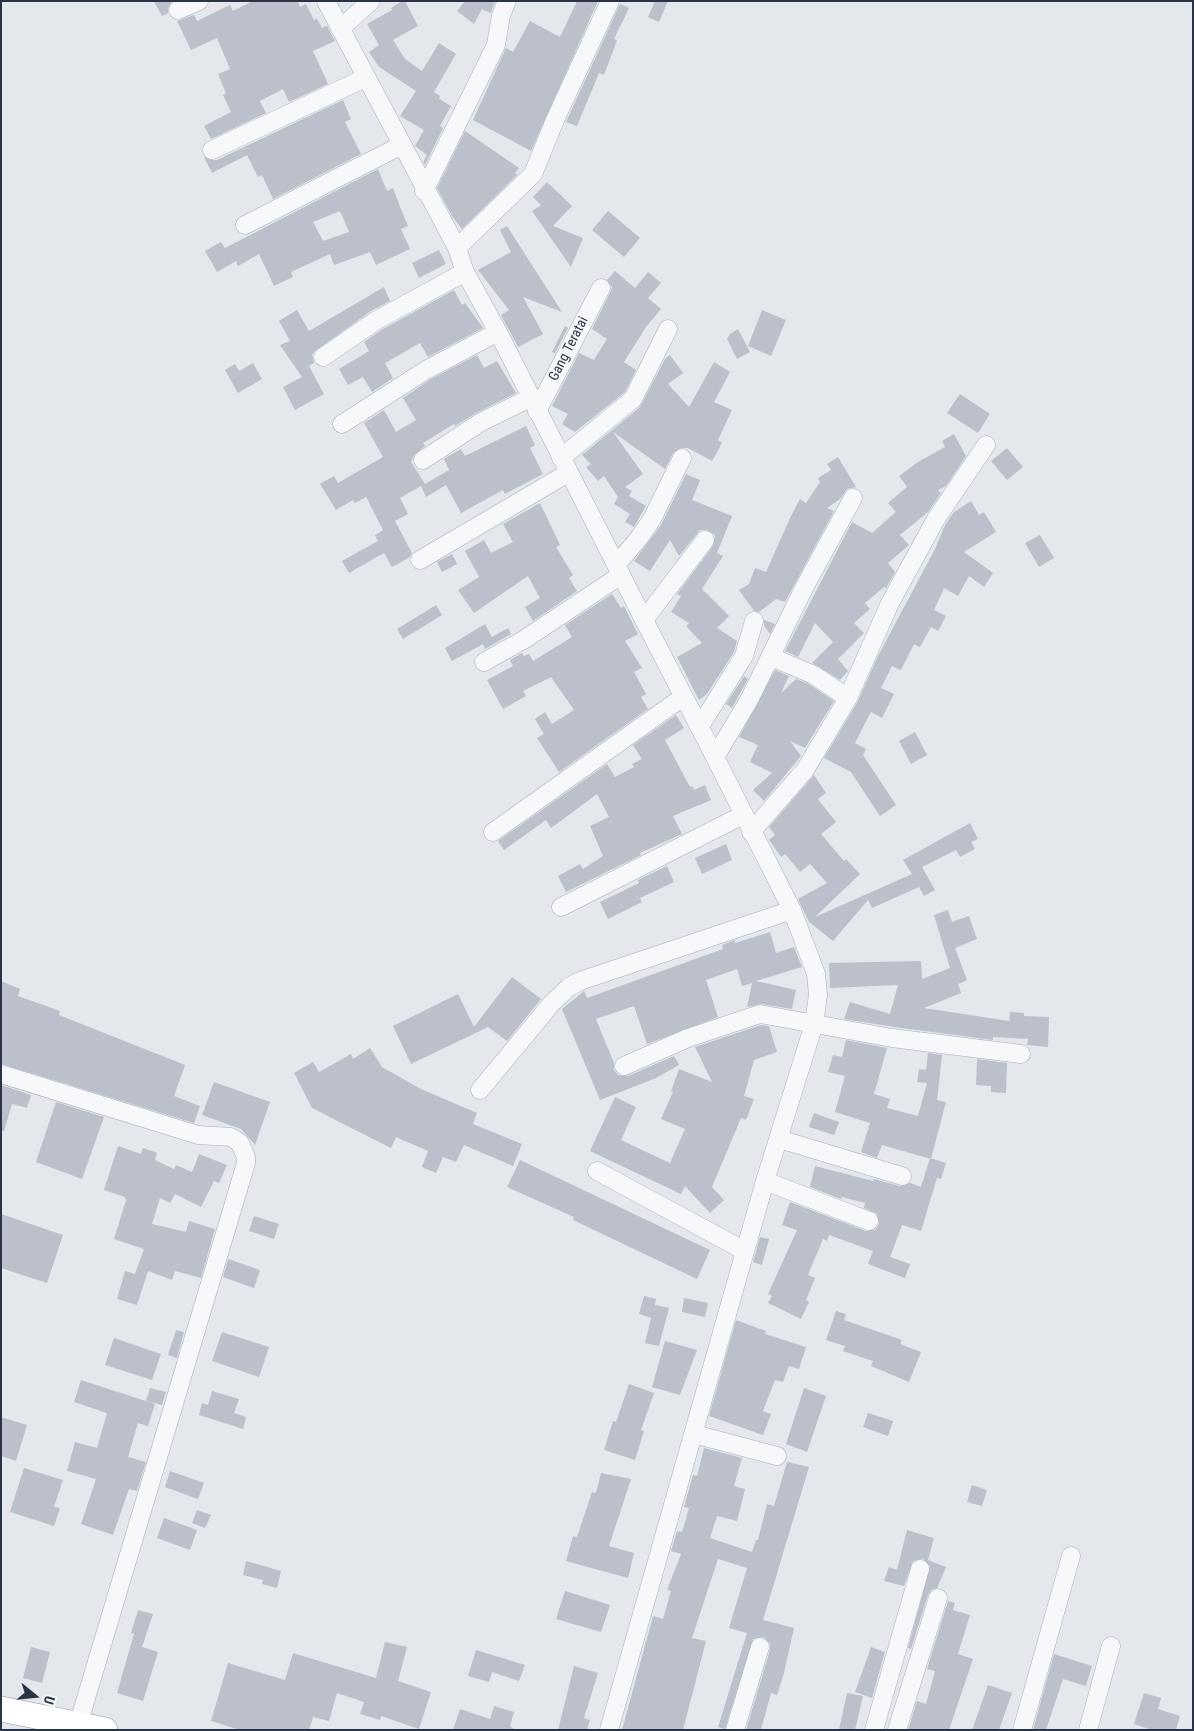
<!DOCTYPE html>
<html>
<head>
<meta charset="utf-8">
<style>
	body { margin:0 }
	#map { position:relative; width:1194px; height:1731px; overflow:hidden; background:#e4e7ec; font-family:"Roboto Condensed",sans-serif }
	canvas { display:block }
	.frame { position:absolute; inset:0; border:2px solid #2b3445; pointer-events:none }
	.north { position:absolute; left:10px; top:1671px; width:50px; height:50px; -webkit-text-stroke:4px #f4f6f9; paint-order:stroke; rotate:107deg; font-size:14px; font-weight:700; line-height:20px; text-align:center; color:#2b3445 }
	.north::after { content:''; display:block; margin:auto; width:18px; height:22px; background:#2b3445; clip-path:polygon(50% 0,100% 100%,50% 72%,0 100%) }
</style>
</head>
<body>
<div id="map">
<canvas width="1194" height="1731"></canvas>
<div class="frame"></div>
<div class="north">U</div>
</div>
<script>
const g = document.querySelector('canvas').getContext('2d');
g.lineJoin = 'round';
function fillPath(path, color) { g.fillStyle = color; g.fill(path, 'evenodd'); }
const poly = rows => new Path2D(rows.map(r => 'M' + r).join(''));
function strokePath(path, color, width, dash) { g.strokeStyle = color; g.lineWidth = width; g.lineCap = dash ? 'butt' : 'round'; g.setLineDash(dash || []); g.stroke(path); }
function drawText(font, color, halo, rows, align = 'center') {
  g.font = font + ' "Roboto Condensed",sans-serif'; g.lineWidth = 4.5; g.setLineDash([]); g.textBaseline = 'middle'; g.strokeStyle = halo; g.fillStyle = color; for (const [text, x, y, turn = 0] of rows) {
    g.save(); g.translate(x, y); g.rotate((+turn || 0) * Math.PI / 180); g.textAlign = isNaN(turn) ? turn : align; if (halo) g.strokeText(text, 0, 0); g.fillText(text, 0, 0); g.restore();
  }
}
fillPath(poly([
	[154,1,172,1,168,8,168,13,162,16],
	[253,1,298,1,300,7,306,4,314,20,317,19,322,28,327,26,335,41,313,51,328,84,289,102,283,89,260,101,266,113,211,139,204,126,231,112,223,95,226,93,218,74,230,69,217,38,191,50,177,21,194,15,197,21,230,5,233,11],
	[402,1,405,1,418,26,393,40,405,59,422,71,439,43,456,54,434,92,440,96,439,99,451,106,440,126,443,128,425,165,423,162,427,155,415,146,424,130,400,116,416,91,379,67,369,52,379,45,367,24,392,10,391,8],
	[465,1,495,1,491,13,482,9,474,24,457,11],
	[577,1,598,1,531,151,473,120,506,48,513,52,530,21,560,37],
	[655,1,668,1,659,22,648,17],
	[620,4,629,8,614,39,617,40,604,75,599,73,577,126,566,122],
	[343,100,351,119,345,122,361,154,273,199,262,175,258,177,247,155,212,173,204,157,211,160,217,160],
	[465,131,519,168,515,173,517,175,462,229,452,216,437,188],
	[378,169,387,191,393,188,400,207,408,226,401,229,410,249,376,265,370,252,334,265,330,254,291,272,293,277,274,286,259,254,238,266,236,261,217,272,205,251,221,242,225,248],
	[340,211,349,232,323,241,313,222],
	[547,182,572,206,553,226,583,238,571,267,532,211,541,205,533,197],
	[608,211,640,238,624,257,592,230],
	[507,226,562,312,523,297,543,334,518,347,501,315,509,310,478,270,511,252,500,230],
	[439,250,446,264,419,278,412,263],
	[615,271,635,288,648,272,661,283,648,298,661,309,646,327,624,362,636,370,625,392,575,432,562,424,568,414,552,406,579,353,594,360,607,339,592,329,610,293,612,287,607,280],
	[384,287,390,301,371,311,314,352,312,355,314,363,309,366,324,394,295,410,283,387,302,377,280,345,290,341,279,321,297,310,309,331],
	[454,290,462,305,465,303,483,328,428,357,420,343,385,363,393,378,372,392,363,377,348,385,339,369,369,351,364,342,383,329],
	[762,310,786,320,771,356,748,346],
	[565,326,568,328,555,353,552,352],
	[738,329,750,352,737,359,727,339,730,334],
	[477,355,484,368,497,361,516,393,476,413,455,426,454,424,423,443,425,446,414,455,411,462,425,484,449,470,444,459,461,449,465,456,526,426,535,445,530,448,543,474,505,494,503,490,461,513,446,485,426,497,421,486,400,498,408,514,395,521,412,553,410,557,392,567,384,553,349,573,342,561,378,541,375,535,383,530,366,497,355,503,353,500,336,510,320,484,334,476,338,483,383,457,364,423,384,410,396,432,416,420,403,398,431,379],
	[670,355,683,373,668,384,689,407,714,362,730,372,714,402,732,410,718,440,722,443,712,461,688,448,681,448,673,453,665,469,613,432,643,474,625,487,632,491,629,496,646,506,634,527,625,522,630,514,614,504,618,497,604,476,598,481,586,467,591,464,582,455,640,407,665,359],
	[253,363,262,379,238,393,225,370,235,364,239,371],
	[960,394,990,414,978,433,947,413],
	[954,434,966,456,946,486,938,490,941,493,928,512,900,535,909,545,888,563,895,572,886,588,884,587,865,603,870,609,854,623,864,633,838,659,848,671,840,680,812,663,833,642,815,623,798,657,785,651,852,522,872,533,896,512,888,503,907,487,899,476,918,462,945,447,942,441],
	[1007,448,1023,467,1007,480,991,461],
	[838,457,856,487,847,489,840,499,827,508,834,511,785,602,776,599,759,612,754,611,739,590,749,584,755,568,766,572,790,518,800,499,806,503,820,482,818,478,831,470,827,464],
	[686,474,700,480,692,500,732,516,717,553,723,556,702,589,729,616,717,628,737,641,734,652,707,694,699,700,677,657,702,643,686,626,689,623,671,612,681,596,677,594,713,546,715,535,707,530,700,530,679,556,670,540,650,571,634,561,661,525],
	[971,501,979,515,984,512,996,532,964,552,993,573,984,587,969,576,958,596,944,588,934,610,946,616,938,631,931,627,920,647,914,644,901,670,892,666,881,688,894,694,882,718,871,712,855,743,866,749,863,755,896,805,880,816,851,772,824,758,857,703,878,656,935,549,945,525,954,512],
	[540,503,560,545,556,547,573,575,569,578,577,591,533,621,525,607,540,598,528,576,474,613,458,590,479,577,465,551,484,540,491,553,513,542,503,524],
	[1040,535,1054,558,1039,567,1025,543],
	[452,554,457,564,442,572,437,562],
	[612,594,621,608,624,606,638,634,625,641,642,668,634,672,646,694,641,697,648,709,559,772,537,738,544,734,535,719,545,712,552,724,574,710,551,677,523,691,526,696,503,709,487,680,513,666,510,660,522,653,524,656,529,654,533,661,572,637,565,625],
	[436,605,442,615,403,639,397,629],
	[764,620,775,624,770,634,764,625],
	[485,624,492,637,508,628,511,634,485,649,483,644,452,661,445,648],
	[775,670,789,676,781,693,796,679,809,684,834,701,805,748,790,741,801,756,764,801,753,790,772,773,750,762,758,745,739,737],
	[744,676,748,679,732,708,726,704],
	[676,715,684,728,665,740,690,787,692,786,694,790,705,785,711,800,673,816,682,834,640,853,641,855,566,892,558,876,580,864,583,869,603,856,590,826,609,817,597,794,551,828,546,820,504,850,498,841,607,764,615,777,634,767,632,764,642,759,633,745],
	[915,732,927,755,911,764,899,741],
	[814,775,826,793,818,799,836,822,821,834,844,861,846,859,860,874,815,917,912,874,903,860,970,823,978,839,971,842,975,849,960,857,956,850,922,867,935,890,924,896,919,887,872,908,868,900,833,941,809,922,798,899,827,883,810,864,800,872,785,854,781,857,769,840,775,835,769,827],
	[726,844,732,860,702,874,695,858],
	[667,866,674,882,640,898,642,902,608,919,600,902,639,883,638,880],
	[948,910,952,922,969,916,977,939,955,948,967,980,958,984,961,993,924,1008,1009,1021,1010,1012,1024,1013,1024,1016,1049,1017,1048,1047,1027,1045,1028,1039,993,1037,993,1040,894,1027,844,1019,850,1002,890,1014,898,985,830,988,829,963,921,961,922,979,950,968,934,915],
	[770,932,776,953,794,947,802,967,756,981,796,990,792,1009,761,1004,747,1007,752,983,742,986,737,969,706,980,718,1017,647,1044,634,1006,596,1019,614,1063,614,1070,618,1075,628,1076,674,1056,679,1065,656,1078,600,1100,562,1009,584,991,587,998,723,949,722,945,735,940,735,943],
	[512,977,541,999,507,1041,488,1027,411,1064,393,1026,458,994,474,1027],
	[1,981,20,989,18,996,60,1011,59,1015,185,1065,174,1096,200,1106,194,1123,1,1064],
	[761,1025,769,1026,777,1052,754,1060,744,1096,754,1099,746,1120,741,1118,712,1187,724,1200,710,1213,685,1186,681,1194,590,1151,615,1097,636,1107,621,1140,670,1163,685,1129,661,1119,673,1092,671,1091,679,1069,712,1082,695,1047],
	[846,1040,887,1048,874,1094,890,1099,887,1108,918,1116,927,1083,917,1082,919,1069,926,1070,928,1053,942,1055,937,1100,946,1102,931,1159,882,1145,877,1158,861,1152,870,1123,835,1112,845,1076,828,1072,833,1055,842,1057],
	[370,1048,382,1067,421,1089,477,1113,473,1124,522,1144,513,1166,464,1145,456,1162,443,1157,436,1173,422,1167,428,1151,396,1137,391,1148,312,1108,294,1073,313,1062,319,1072,351,1054,353,1059],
	[977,1059,1007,1063,1006,1093,991,1092,991,1086,976,1085],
	[214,1082,270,1102,255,1145,241,1129,202,1115],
	[1,1085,31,1095,27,1108,12,1104,4,1131,1,1131],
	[56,1102,104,1117,82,1179,36,1162],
	[814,1113,839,1122,834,1135,809,1127],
	[118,1146,141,1154,143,1148,157,1153,155,1160,174,1169,176,1165,192,1172,199,1154,227,1165,219,1183,214,1181,201,1207,175,1194,170,1203,160,1198,152,1224,186,1232,189,1221,215,1229,201,1278,175,1271,172,1280,148,1271,137,1305,117,1299,125,1271,135,1274,144,1249,114,1239,126,1200,125,1197,104,1190],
	[930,1158,946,1163,941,1179,937,1178,921,1231,902,1225,890,1257,910,1264,905,1278,868,1264,873,1251,829,1235,827,1241,823,1239,808,1275,815,1278,806,1300,809,1302,801,1319,768,1303,772,1296,768,1294,797,1230,782,1225,790,1202,866,1231,875,1230,879,1224,877,1214,864,1208,865,1203,842,1197,841,1199,810,1187,815,1166,873,1181,874,1179,899,1186,910,1183,921,1187],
	[520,1160,710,1250,697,1279,573,1220,574,1217,507,1187],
	[1,1214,63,1235,47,1283,1,1268],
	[254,1216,279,1224,274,1239,249,1231],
	[760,1237,769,1239,762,1265,753,1262],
	[228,1259,260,1270,254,1288,223,1277],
	[644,1296,656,1299,655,1305,669,1308,659,1346,645,1343,651,1318,639,1314],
	[684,1298,708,1303,705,1317,682,1312],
	[836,1311,846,1314,844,1320,902,1340,900,1344,921,1352,909,1382,871,1366,873,1361,843,1351,845,1346,826,1340],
	[736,1320,766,1331,765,1334,806,1347,799,1369,789,1366,783,1382,775,1380,763,1411,771,1414,763,1435,709,1416],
	[176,1330,184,1332,177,1358,168,1355],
	[222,1332,269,1347,259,1377,212,1361],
	[114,1338,161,1354,152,1380,105,1365],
	[665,1341,697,1350,680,1395,652,1387],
	[81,1380,155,1404,148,1426,138,1423,128,1457,146,1462,137,1491,129,1489,113,1535,81,1524,96,1479,67,1471,75,1442,97,1448,107,1413,74,1402],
	[629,1384,654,1393,641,1430,644,1431,635,1460,604,1450,613,1421,616,1422],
	[150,1388,166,1392,162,1405,146,1401],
	[804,1388,826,1396,807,1452,786,1444],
	[212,1391,239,1399,234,1413,246,1417,243,1429,199,1415,202,1403,208,1405],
	[868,1413,893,1421,888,1436,863,1427],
	[1,1417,27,1425,16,1461,1,1456],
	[704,1448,742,1458,734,1486,745,1489,737,1521,717,1516,710,1538,752,1552,756,1540,758,1540,767,1504,774,1506,787,1462,809,1467,763,1620,794,1628,784,1673,777,1695,771,1693,761,1730,746,1730,770,1650,770,1644,764,1637,753,1639,725,1729,718,1727,747,1633,729,1628,747,1568,718,1559,692,1638,706,1641,683,1730,622,1730,653,1616,663,1619,671,1591,667,1590,681,1554,671,1551,677,1531,682,1532,689,1508,684,1507,693,1475,697,1476],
	[24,1468,63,1480,54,1507,60,1508,54,1526,10,1512],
	[170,1471,204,1483,198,1499,165,1487],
	[601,1473,631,1479,609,1546,634,1553,628,1578,566,1561,573,1536,577,1537,592,1492,596,1493],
	[972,1485,987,1490,982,1506,967,1502],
	[197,1510,211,1515,205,1528,192,1523],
	[164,1518,197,1530,190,1550,157,1538],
	[907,1530,934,1538,928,1560,946,1567,937,1588,931,1590,928,1595,911,1649,908,1648,930,1566,923,1559,913,1561,904,1586,884,1581,889,1567,897,1570],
	[246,1561,281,1571,277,1588,262,1584,263,1580,243,1575],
	[565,1591,610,1605,601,1632,556,1619],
	[948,1601,955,1603,953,1610,970,1615,958,1654,973,1659,949,1730,908,1730,917,1701,926,1704,935,1671,927,1669],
	[138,1610,153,1614,142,1647,158,1652,143,1701,117,1693,134,1634,131,1633],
	[385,1642,407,1647,398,1681,431,1692,419,1729,381,1716,380,1720,360,1714,364,1702,337,1693,329,1721,313,1717,309,1730,240,1730,211,1721,228,1663,285,1680,293,1653,376,1678],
	[31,1647,50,1652,42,1683,23,1678],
	[871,1647,885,1652,872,1698,855,1692],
	[476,1650,525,1665,519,1681,492,1672,489,1682,468,1676],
	[1054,1654,1092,1666,1086,1686,1063,1679,1046,1730,1033,1730],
	[574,1666,598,1673,584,1718,590,1720,587,1730,558,1730],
	[988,1685,1012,1693,999,1730,972,1730],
	[847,1693,863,1696,855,1730,839,1730],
	[1144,1693,1161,1698,1158,1709,1180,1716,1176,1730,1152,1730,1134,1724],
	[494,1706,514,1712,510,1726,515,1730,453,1730,460,1709,490,1719]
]), '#bbc0ca');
const minor = poly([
	[326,1,457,248,465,272,498,332,644,620,715,757,792,910,816,974,818,995,814,1024,765,1181,609,1730],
	[178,10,199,1],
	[340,29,371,1],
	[212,150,365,78],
	[424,191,496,45,501,15,507,1],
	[245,225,402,145],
	[457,248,533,174,555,120,610,1],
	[323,357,377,320,465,272],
	[537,411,601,288],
	[342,424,426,370,498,332],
	[561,458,633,399,668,329],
	[423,460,481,422,530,398],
	[420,560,568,473],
	[617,564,639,538,652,519,682,458],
	[644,620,705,540],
	[771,657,814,675,848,698],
	[484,662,525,639,621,575],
	[700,726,744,656,754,621],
	[715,757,749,700,805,586,853,498],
	[493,832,683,697],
	[751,832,805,770,848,698,890,603,936,519,986,445],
	[561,907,743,815],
	[624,1066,688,1038,760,1014,892,1038,1021,1054],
	[1,1074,198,1135,231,1137,240,1143,246,1157,246,1163,78,1725],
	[480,1090,552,1003,569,987,580,981,792,910],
	[779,1139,902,1176],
	[597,1171,745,1251],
	[765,1181,869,1221],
	[694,1434,777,1456],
	[735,1730,760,1647],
	[874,1730,920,1569],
	[897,1730,938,1598],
	[1022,1730,1071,1556],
	[1088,1730,1111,1646]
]);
const highway = poly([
	[1,1709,105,1730]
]);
strokePath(minor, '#a9aeb7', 19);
strokePath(highway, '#8b94a3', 26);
strokePath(minor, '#f7f8fa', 18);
strokePath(highway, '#fff', 25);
drawText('14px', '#2b3445', '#f4f6f9', [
	["Gang Teratai",569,349,-63]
]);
</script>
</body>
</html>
